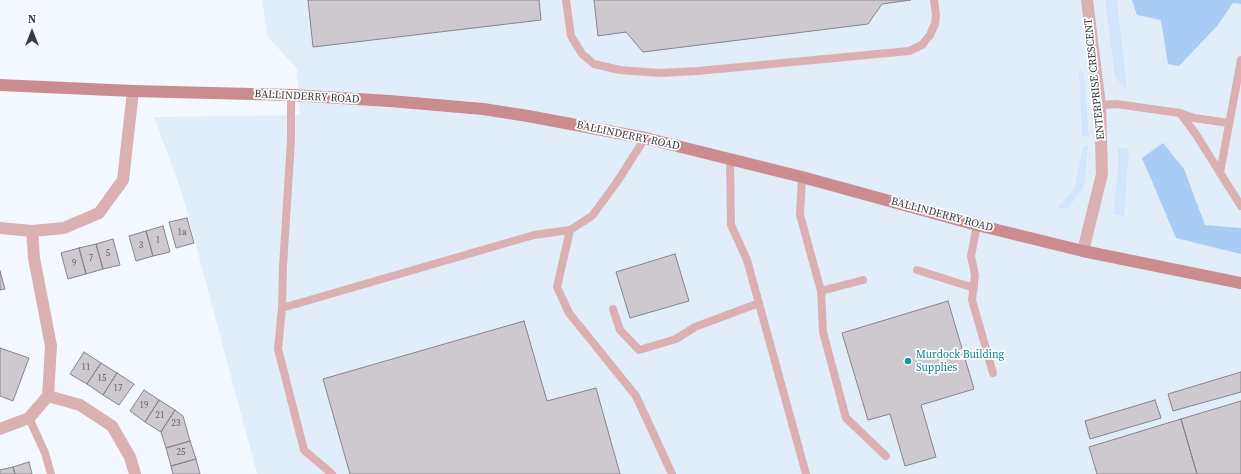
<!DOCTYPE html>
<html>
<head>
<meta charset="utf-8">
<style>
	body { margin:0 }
	#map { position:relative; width:1241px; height:474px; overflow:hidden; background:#f3f8ff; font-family:"Source Serif 4",serif }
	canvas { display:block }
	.north { position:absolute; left:12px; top:12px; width:40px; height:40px; -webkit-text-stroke:3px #fff; paint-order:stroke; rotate:0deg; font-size:11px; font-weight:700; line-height:16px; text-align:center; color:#383a3d }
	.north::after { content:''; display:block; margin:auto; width:14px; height:18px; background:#383a3d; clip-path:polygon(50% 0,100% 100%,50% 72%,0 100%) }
</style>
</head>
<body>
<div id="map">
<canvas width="1241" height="474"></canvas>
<div class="north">N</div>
</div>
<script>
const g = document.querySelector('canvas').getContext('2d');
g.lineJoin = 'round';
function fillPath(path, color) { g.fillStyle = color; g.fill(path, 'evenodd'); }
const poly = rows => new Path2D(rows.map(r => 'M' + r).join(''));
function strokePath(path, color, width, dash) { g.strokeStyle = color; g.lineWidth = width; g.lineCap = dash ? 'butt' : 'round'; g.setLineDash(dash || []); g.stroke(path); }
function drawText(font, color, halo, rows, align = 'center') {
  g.font = font + ' "Source Serif 4",serif'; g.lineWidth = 3.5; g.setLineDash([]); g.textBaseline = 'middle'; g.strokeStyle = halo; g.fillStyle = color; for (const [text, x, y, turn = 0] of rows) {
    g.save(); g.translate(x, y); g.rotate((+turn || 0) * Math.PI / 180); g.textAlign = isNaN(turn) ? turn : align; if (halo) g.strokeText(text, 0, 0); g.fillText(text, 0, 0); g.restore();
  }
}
fillPath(poly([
	[262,0,1210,0,1241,4,1241,474,257,474,182,193,154,117,300,115,297,69,268,37]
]), '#e2edfa');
fillPath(poly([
	[1105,0,1117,0,1127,91,1115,77],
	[1079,70,1084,73,1087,110,1089,137,1082,136],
	[1088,145,1084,187,1068,208,1058,208,1075,187,1083,146],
	[1118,147,1129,149,1124,216,1113,214,1118,172]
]), '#d1e5fc');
fillPath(poly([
	[1132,0,1241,0,1241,4,1233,3,1217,26,1179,66,1168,64,1161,20,1137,15],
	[1163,143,1184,169,1205,225,1241,228,1241,254,1176,238,1142,158]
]), '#a9ccf4');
const building = poly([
	[308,0,539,0,541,20,313,47,308,0],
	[594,0,911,0,882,4,868,24,643,52,626,32,598,36,594,0],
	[187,218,194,243,176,248,169,222,187,218],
	[163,226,170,252,153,256,146,231,163,226],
	[146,231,153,256,136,261,129,236,146,231],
	[113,239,120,265,103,269,96,244,113,239],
	[96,244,103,269,86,274,79,248,96,244],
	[79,248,86,274,68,279,61,253,79,248],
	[675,254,689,301,630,318,616,272,675,254],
	[0,271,5,289,0,290,0,271],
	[948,301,974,389,921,405,936,457,905,466,890,414,868,420,842,333,948,301],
	[524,321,547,401,596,388,620,474,350,474,323,379,524,321],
	[0,348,29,358,13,401,0,396,0,348],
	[84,352,101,363,87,384,70,374,84,352],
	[101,363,117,373,103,395,87,384,101,363],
	[1241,372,1241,392,1173,411,1168,394,1241,372],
	[117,373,134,384,119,405,103,395,117,373],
	[144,390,159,400,145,422,130,411,144,390],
	[159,400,175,410,161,432,145,422,159,400],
	[1155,400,1161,418,1090,439,1085,421,1155,400],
	[1241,401,1241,474,1197,474,1181,419,1241,401],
	[175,410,183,416,190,441,166,448,161,432,175,410],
	[1181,419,1197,474,1097,474,1089,447,1181,419],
	[190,441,196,459,171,466,166,448,190,441],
	[196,459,200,474,173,474,171,466,196,459],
	[29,462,32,474,15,474,13,467,29,462],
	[13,467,15,474,0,474,0,470,13,467]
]);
fillPath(building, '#cec8cf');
strokePath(building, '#888389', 1);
strokePath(poly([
	[566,0,571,36,582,54,594,64,620,70,659,73,698,71,909,51,922,45,930,35,935,24,936,15,934,0],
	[291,95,291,141,283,266,282,308,278,349,304,450,332,474],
	[1100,105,1116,104,1180,113],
	[1229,123,1194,118,1180,113,1195,133,1241,206],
	[645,138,617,182,592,216,570,230,557,287,569,313,636,396,672,474],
	[730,160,731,225,747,260,806,474],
	[1220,173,1241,60],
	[802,177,800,215,821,291,823,332,846,418,886,456],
	[977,225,971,256,975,275,972,300,993,373],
	[917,270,974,288],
	[821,291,863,280],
	[282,308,534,235,570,230],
	[613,309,620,330,639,350,676,339,695,327,759,303],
	[29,418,45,453,51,474]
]), '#dbb0b2', 8);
strokePath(poly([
	[0,228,32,231,64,228,99,213,123,180,133,91],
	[1083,251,1102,174,1100,105,1087,0],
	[48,396,80,405,112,426,130,457,135,474],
	[0,429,29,418,48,396,51,346,34,258,32,231]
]), '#dbb0b2', 12);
strokePath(poly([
	[0,85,133,91,291,95,390,101,483,109,528,116,645,138,802,177,977,225,1083,251,1241,283]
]), '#cb8c90', 12);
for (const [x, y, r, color] of [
	[908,361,4,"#0f9aa8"]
]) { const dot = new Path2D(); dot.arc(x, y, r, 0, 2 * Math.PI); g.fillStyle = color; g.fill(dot); strokePath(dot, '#fff', 1.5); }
drawText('9px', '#5e5e62', null, [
	["1a",182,233],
	["1",158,241],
	["3",141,246],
	["5",108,254],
	["7",91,259],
	["9",74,264],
	["11",86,368],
	["15",102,379],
	["17",118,389],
	["19",144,406],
	["21",160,416],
	["23",176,424],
	["25",181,453]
]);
drawText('11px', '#383a3d', '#fff', [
	["ENTERPRISE CRESCENT",1095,79,-96],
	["BALLINDERRY ROAD",307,97,3],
	["BALLINDERRY ROAD",628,136,12],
	["BALLINDERRY ROAD",942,215,15]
]);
drawText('11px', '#0d838f', '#fff', [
	["Murdock Building",916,355],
	["Supplies",916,368]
], 'left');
</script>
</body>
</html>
